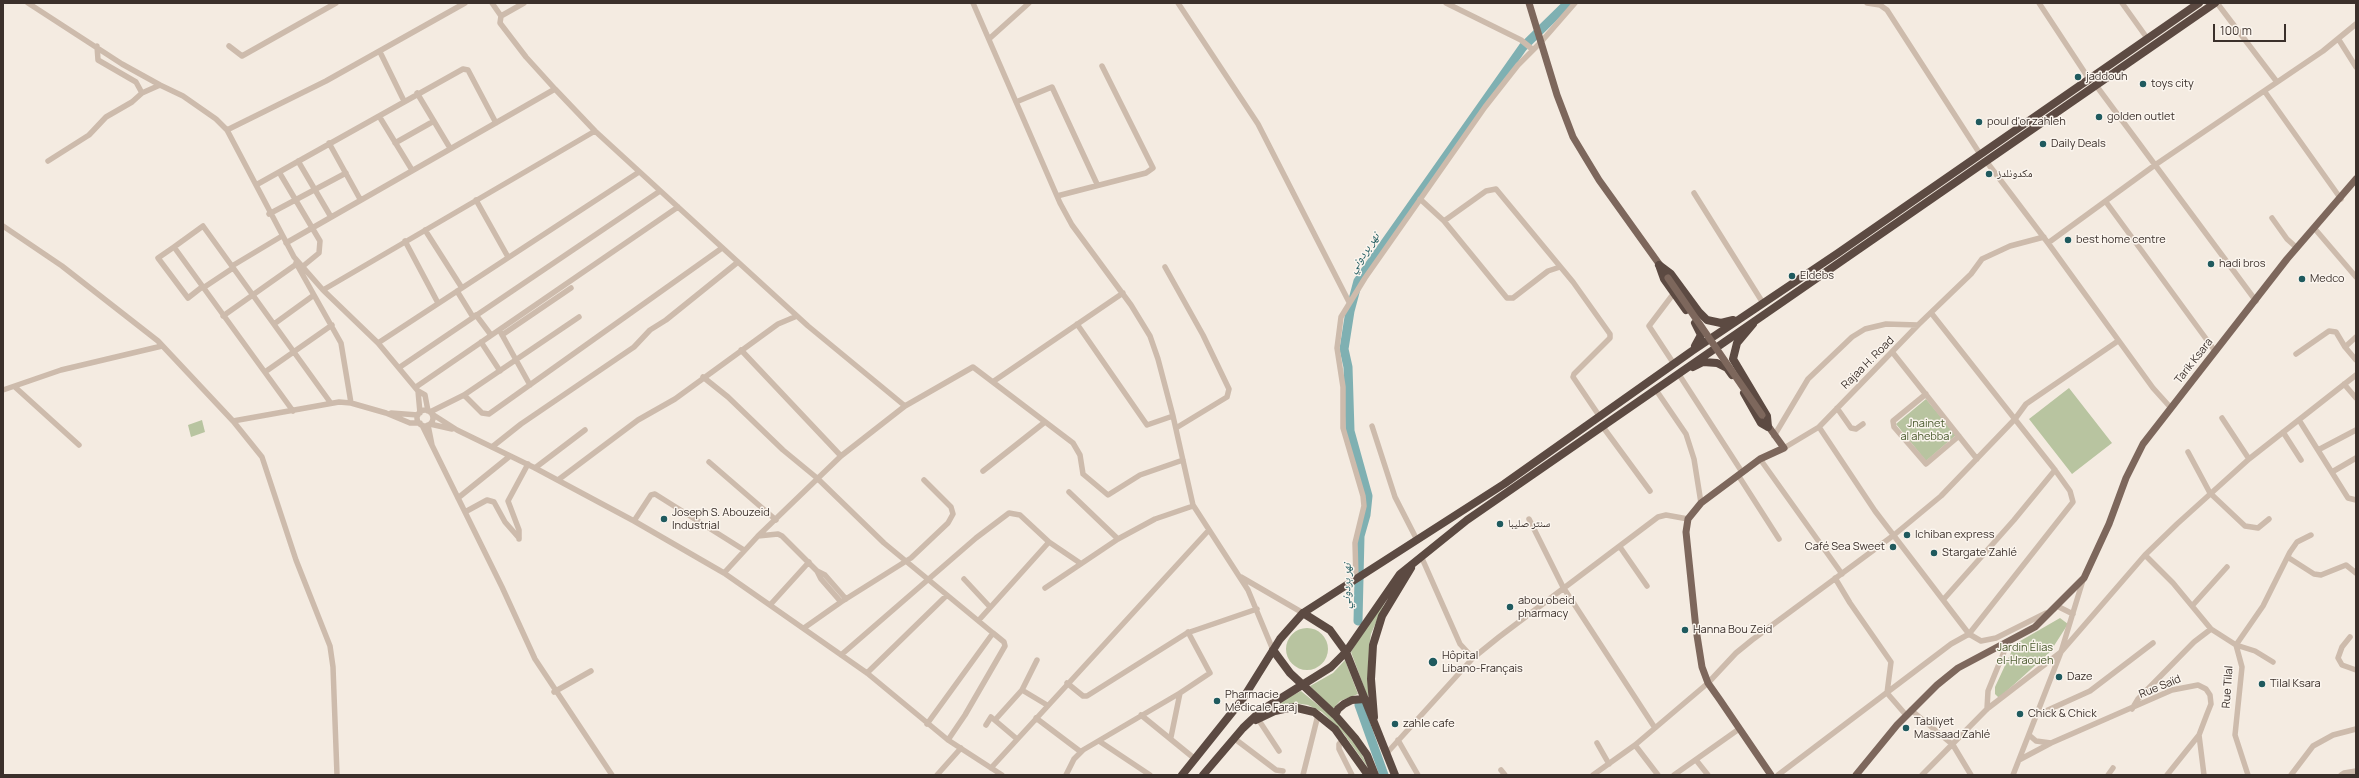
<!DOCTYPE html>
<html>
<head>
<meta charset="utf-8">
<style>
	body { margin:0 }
	#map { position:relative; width:2359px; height:778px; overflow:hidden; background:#f4ebe1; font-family:Manrope,sans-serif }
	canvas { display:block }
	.frame { position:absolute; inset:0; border:4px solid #3b302b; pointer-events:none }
	.scale { position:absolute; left:2213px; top:24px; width:73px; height:18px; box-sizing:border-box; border:2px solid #3b302b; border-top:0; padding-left:5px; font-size:12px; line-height:14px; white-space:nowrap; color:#3b302b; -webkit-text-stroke:3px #fbf5ee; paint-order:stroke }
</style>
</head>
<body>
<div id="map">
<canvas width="2359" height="778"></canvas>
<div class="frame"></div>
<div class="scale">100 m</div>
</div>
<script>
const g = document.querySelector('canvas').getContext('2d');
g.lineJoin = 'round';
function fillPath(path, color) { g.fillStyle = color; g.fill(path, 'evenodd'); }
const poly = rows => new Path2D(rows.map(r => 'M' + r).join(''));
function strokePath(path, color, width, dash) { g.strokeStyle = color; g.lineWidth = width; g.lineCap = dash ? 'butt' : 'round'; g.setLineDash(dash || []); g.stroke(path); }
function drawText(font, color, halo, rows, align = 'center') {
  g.font = font + ' Manrope,"Noto Naskh Arabic",sans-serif'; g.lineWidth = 3; g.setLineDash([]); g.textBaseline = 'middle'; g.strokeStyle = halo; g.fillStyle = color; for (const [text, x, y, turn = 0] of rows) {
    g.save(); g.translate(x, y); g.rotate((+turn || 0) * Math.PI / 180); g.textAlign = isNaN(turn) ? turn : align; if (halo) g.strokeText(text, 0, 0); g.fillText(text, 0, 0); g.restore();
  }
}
fillPath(poly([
	[2069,388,2112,443,2072,474,2029,419],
	[1926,399,1956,435,1926,461,1896,424],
	[202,420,205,432,191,437,188,425],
	[1390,590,1371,634,1369,647,1368,698,1351,652],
	[2060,618,2068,624,2050,652,1999,698,1995,694,1995,687,2015,644],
	'1286 649a21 21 0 1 1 42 0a21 21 0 1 1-42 0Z',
	[1345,660,1358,694,1340,701,1333,709,1310,686,1333,673],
	[1301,691,1335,719,1360,751,1369,769,1344,734,1322,712,1308,705,1295,703,1268,708]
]), '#b8c4a0');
strokePath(poly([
	[1358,621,1360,536,1366,515,1368,496,1350,431,1348,367,1344,349,1350,311,1358,281,1523,47,1568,3],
	[1359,705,1384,775]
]), '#7fb0b2', 9);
strokePath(poly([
	[28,3,122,64,160,85,183,96,216,119,227,130,294,257,323,290,378,343,418,391,425,395,428,411],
	[492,3,501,16],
	[524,3,501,16,500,23,526,57,555,89,595,131,738,262,808,326,905,406],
	[973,3,1060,203,1072,225,1131,305,1150,336,1158,359,1173,416,1193,505,1248,590,1273,650],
	[1178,3,1258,124,1349,302],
	[1446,3,1521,40,1532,49],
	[1867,3,1880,5,1887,10,1980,154],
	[2039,3,2089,79],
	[2122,3,2147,38],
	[2217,3,2277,82],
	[989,39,1029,3],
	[2339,40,2356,67],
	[229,46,242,56,336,3],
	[380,52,404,101],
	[2095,84,2256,301],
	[2265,92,2341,199],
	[142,93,160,85],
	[417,93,450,148],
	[1016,102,1052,87,1097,184],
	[379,116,412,170],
	[227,130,326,81,465,3],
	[329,143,360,199],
	[395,143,434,121],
	[48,161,89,135,106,117,132,102,142,93,136,82,98,60,97,46],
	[298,161,331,217],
	[1986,161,2048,243,2153,388,2171,408],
	[279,172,320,241,319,253,302,267],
	[256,185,463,69,468,70,496,123],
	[1694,193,1763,303],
	[1057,196,1146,173,1153,168,1102,66],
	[1420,199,1444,221,1507,298,1513,298,1548,271,1560,267],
	[476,200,508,257],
	[2106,202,2215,351],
	[269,214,346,173],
	[2272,218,2287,239,2297,248],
	[1444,221,1486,191,1496,189,1573,282,1610,334,1610,338,1574,374,1573,377,1600,417],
	[3,226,62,266,158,341,233,421,262,457,296,560,330,646,333,667,337,775],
	[2315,229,2356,277],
	[425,230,462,288],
	[405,241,438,303],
	[286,243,555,89],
	[2048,243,2155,165,2323,51,2356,24],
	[174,247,158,258,188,298,202,287],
	[296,263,341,343,351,403],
	[232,266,282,236],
	[1165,267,1203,335,1229,389,1227,397,1176,428],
	[203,288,233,268],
	[323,290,595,131],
	[457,291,473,317],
	[476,315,491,335],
	[223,316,298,263],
	[274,324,314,295],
	[1077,324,1147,425,1173,416],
	[501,333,530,385],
	[502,335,571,288],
	[2356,337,2345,347,2356,360],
	[481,342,500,371],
	[378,343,639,172],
	[741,350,841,456],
	[1893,353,1977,459],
	[2296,354,2329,331,2336,332,2345,347],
	[1674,364,1649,326,1674,293],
	[400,367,660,191],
	[265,372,332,325],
	[1678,373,1742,472],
	[703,377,728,397,783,450,817,478,884,543,993,633,927,724],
	[994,381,1123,293],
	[2344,384,2356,398],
	[15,387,79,445],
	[416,387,678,207],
	[3,390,61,370,162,346],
	[1656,390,1686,434,1694,459,1701,503],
	[418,391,420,413],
	[1926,394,1893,421,1894,427,1926,464,1959,436],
	[464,395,482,413,489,414,722,248],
	[1837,408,1851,428,1856,429,1863,424],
	'417 418a8 8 0 1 1 16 0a8 8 0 1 1-16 0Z',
	[293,411,174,247,203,226,330,402],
	[430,412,464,395,579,317],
	[391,413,418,415],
	[432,414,457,430,535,468,634,521,724,573,867,673,948,740,1002,775],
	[2222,418,2249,459],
	[2299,420,2348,498,2356,500],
	[233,421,339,402,351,403,386,413,410,423,420,423],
	[430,424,452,429],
	[422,425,502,587,535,659,612,775],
	[428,425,432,445],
	[1372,426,1395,497,1417,540],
	[1603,427,1650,491],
	[1819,427,1918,325,1971,274,1982,259,2010,246,2044,237],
	[2283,432,2301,460],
	[1774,436,1808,379,1852,337,1865,329,1886,324,1918,325],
	[492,447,521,424,634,347,650,330,666,320,738,262],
	[1784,448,1819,427,1875,511,1969,634,1981,641,1996,638,2046,613],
	[2318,450,2356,430],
	[2188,452,2210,493,2245,526,2258,528,2269,519],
	[1760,459,1842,574],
	[709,462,776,520],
	[535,468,585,430],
	[983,471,1045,422],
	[2332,472,2356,458],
	[1738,475,1779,539],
	[558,480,638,420,675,399,778,324,797,316],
	[1069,492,1118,539],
	[458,498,510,456],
	[465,512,487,500,494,502,505,522,519,538],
	[1529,519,1563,587,1655,728],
	[634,521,651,495,655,494,744,550],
	[758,536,778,534,782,536,817,571,821,579,841,602],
	[519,539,519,530,508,501,528,464],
	[1620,547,1647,586],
	[2145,555,2173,583,2211,629,2236,645,2242,667,2235,735,2248,775],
	[1421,556,1460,644,1473,658],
	[2289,558,2314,574,2321,575,2346,565,2356,573],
	[817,571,825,575,846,599],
	[724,573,758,536,841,456,905,406,973,367,1073,443,1080,455,1083,474,1108,495,1140,475,1183,460],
	[1241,577,1303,613],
	[1835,578,1850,603,1891,662,1887,693,1906,715],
	[964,579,990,607],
	[1356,579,1355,543,1364,506,1363,496,1343,428,1343,387,1337,348,1341,317,1365,278,1485,107,1518,65,1541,42,1575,3],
	[1045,588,1118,539,1155,519,1193,506],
	[1943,600,2014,520,2055,470],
	[770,605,809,562],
	[2192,606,2227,567],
	[2054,609,2057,606,2073,614],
	[979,620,1049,542],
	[804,628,841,602,911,558,948,523,953,514,951,507,924,480],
	[2350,637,2342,647,2338,658,2342,665,2356,670],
	[841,655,976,538,1009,513,1020,515,1049,542,1080,563],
	[2273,662,2255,651,2236,645,2263,606,2290,552,2297,542,2311,535],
	[867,673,946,596],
	[1067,683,1083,696,1087,696,1187,633,1257,609],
	[1022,690,1047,705],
	[554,692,591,671],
	[1987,709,1988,691,2008,642],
	[2132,709,2138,699,2194,642,2211,629],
	[1911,710,1953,745,1971,775],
	[1141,715,1195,759],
	[2037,715,2090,691,2153,643],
	[1036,718,1081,752],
	[1258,719,1279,751],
	[995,720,1022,690,1037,660],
	[986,725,991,717,1017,739],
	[2029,735,2036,741,2051,743],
	[2199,735,2204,775],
	[1171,737,1180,693,1210,673,1188,632],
	[1235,739,1276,770,1283,771],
	[1344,739,1339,744,1339,749,1352,775],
	[948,740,965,715,1005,646,1004,642,993,633],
	[1398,740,1418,775],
	[1099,741,1150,775],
	[1597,743,1609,764],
	[1635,745,1658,775],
	[1386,754,1473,658,1499,637,1658,517,1666,515,1688,519],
	[1696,760,1708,775],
	[2019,760,2051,743,2172,690,2198,685,2206,689,2210,695,2211,704,2207,714,2199,735,2167,775],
	[991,768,1208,531],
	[1501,770,1505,775],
	[937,775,961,748],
	[1066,775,1074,759,1083,750,1180,693],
	[1303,775,1318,715],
	[1593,775,1635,745,1708,683,1736,653,1752,640,1894,535,1941,496,2015,419,2026,404,2118,341],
	[1674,775,1739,729],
	[1778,775,1951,644,1969,634,2073,502,2070,491,2055,470,1932,314],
	[1922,775,1987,709,2061,652,2145,555,2177,524,2249,459,2356,375],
	[2013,775,2061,652,2083,580],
	[2108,775,2113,768],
	[2291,775,2313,746,2333,735,2356,729],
	[2341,775,2344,773,2356,771]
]), '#cdbbac', 5.5);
strokePath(poly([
	[1529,3,1557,95,1573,137,1599,180,1662,268],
	[1766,423,1784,448,1760,459,1701,503,1688,519,1686,532,1696,629,1702,667,1708,683,1720,700,1771,775],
	[1856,775,1897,725,1937,685,1958,668,2035,627,2084,578,2109,524,2126,478,2143,444,2287,259,2356,179]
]), '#7d675c', 7);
strokePath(poly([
	[1659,265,1671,274,1699,312,1707,320,1721,323,1733,320],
	[1659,265,1664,279,1686,310],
	[1753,324,1737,343,1733,359,1767,416,1768,427],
	[1695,346,1701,335,1695,323],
	[1693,367,1703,362,1717,363,1727,368,1732,375],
	[1744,393,1761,423,1768,427],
	[1303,613,1330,630,1346,652,1395,775],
	[1273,650,1290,673,1335,715,1355,738,1367,755,1375,775],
	[1335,715,1338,709,1344,704,1352,700,1364,699],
	[1374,717,1371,679,1373,645,1382,616,1411,568],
	[1256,720,1275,711,1293,707,1314,712,1335,729,1368,775],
	[1182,775,1242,700,1280,639,1303,613,1504,484,1692,351,1838,253,2199,3],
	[1203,775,1243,728,1262,710,1331,667,1346,652,1400,574,1467,520,2215,3]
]), '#5c4a42', 8);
strokePath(poly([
	[1668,278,1762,415]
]), '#7d675c', 7);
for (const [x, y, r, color] of [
	[2078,77,4,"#1f5a5e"],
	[2143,84,4,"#1f5a5e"],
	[2099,117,4,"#1f5a5e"],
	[1979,122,4,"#1f5a5e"],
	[2043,144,4,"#1f5a5e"],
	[1989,174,4,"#1f5a5e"],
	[2068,240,4,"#1f5a5e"],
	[2211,264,4,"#1f5a5e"],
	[1792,276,4,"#1f5a5e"],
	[2302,279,4,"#1f5a5e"],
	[664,519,4,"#1f5a5e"],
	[1500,524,4,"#1f5a5e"],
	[1907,535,4,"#1f5a5e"],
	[1893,547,4,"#1f5a5e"],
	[1934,553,4,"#1f5a5e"],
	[1510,607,4,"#1f5a5e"],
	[1685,630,4,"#1f5a5e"],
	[1433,662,5,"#1f5a5e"],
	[2059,677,4,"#1f5a5e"],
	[2262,684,4,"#1f5a5e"],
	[1217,701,4,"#1f5a5e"],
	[2020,714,4,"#1f5a5e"],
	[1395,724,4,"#1f5a5e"],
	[1906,728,4,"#1f5a5e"]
]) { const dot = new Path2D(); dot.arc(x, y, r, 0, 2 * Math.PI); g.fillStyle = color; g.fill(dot); strokePath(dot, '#fbf5ee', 1.5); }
drawText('11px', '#3b302b', '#fbf5ee', [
	["jaddouh",2086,77],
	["toys city",2151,84],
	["golden outlet",2107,117],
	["poul d'or zahleh",1987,122],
	["Daily Deals",2051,144],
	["مكدونلدز",1997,174],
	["best home centre",2076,240],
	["hadi bros",2219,264],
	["Eldebs",1800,276],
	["Medco",2310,279],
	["Joseph S. Abouzeid",672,513],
	["Industrial",672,526],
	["سنتر صليبا",1508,524],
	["Ichiban express",1915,535],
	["Café Sea Sweet",1885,547,"right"],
	["Stargate Zahlé",1942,553],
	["abou obeid",1518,601],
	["pharmacy",1518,614],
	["Hanna Bou Zeid",1693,630],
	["Hôpital",1442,656],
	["Libano-Français",1442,669],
	["Daze",2067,677],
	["Tilal Ksara",2270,684],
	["Pharmacie",1225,695],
	["Médicale Faraj",1225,708],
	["Chick & Chick",2028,714],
	["Tabliyet",1914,722],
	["Massaad Zahlé",1914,735],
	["zahle cafe",1403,724]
], 'left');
drawText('11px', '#3b302b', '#fbf5ee', [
	["Tarik Ksara",2194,361,-52],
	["Rajaa H. Road",1868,363,-45],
	["Rue Saïd",2160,687,-22],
	["Rue Tilal",2228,687,-86]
]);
drawText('11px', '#4a5a2e', '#fbf5ee', [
	["Jnainet",1926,424],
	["al ahebba'",1926,437],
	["Jardin Élias",2025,648],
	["el-Hraoueh",2025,661]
]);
drawText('italic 12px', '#1f5a5e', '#fbf5ee', [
	["نهر بردوني",1364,253,-56],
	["نهر بردوني",1347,586,-89]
]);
</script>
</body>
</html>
